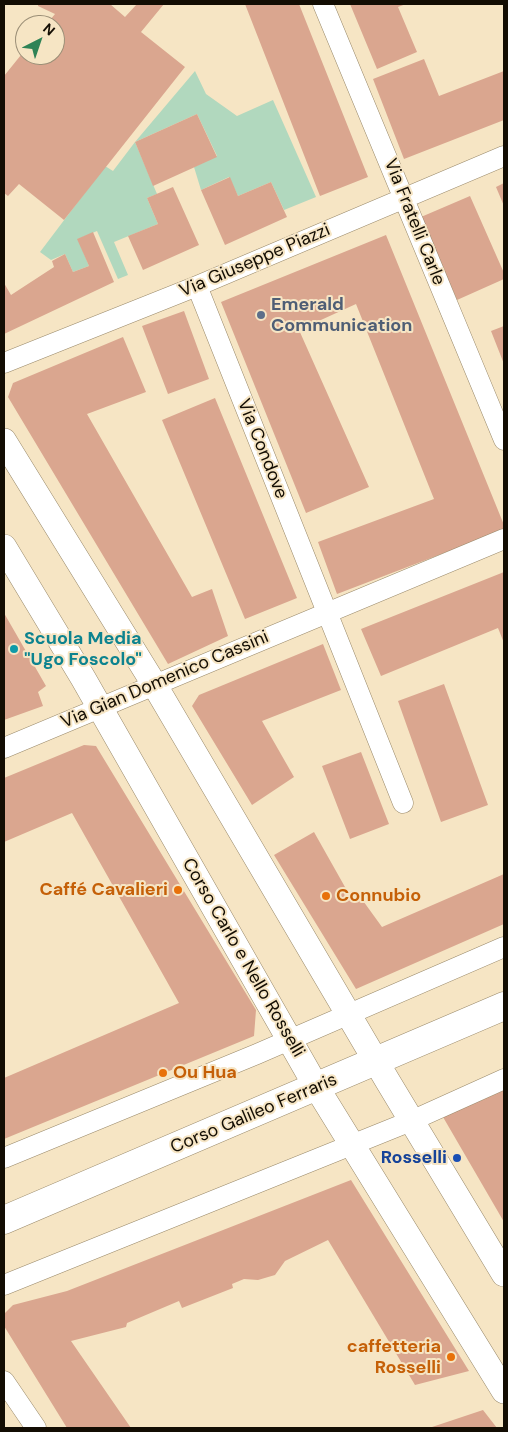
<!DOCTYPE html>
<html>
<head>
<meta charset="utf-8">
<style>
	body { margin:0 }
	#map { position:relative; width:508px; height:1432px; overflow:hidden; background:#f6e5c4; font-family:"DM Sans",sans-serif }
	canvas { display:block }
	.frame { position:absolute; inset:0; border:5px solid #130d03; pointer-events:none }
	.north { position:absolute; left:15px; top:15px; width:50px; height:50px; box-sizing:border-box; background:#f6e5c4; border:1px solid #9b8f77; border-radius:50%; rotate:41deg; font-size:14px; font-weight:700; line-height:20px; text-align:center; color:#130d03 }
	.north::after { content:''; display:block; margin:auto; width:18px; height:22px; background:#2f8356; clip-path:polygon(50% 0,100% 100%,50% 72%,0 100%) }
</style>
</head>
<body>
<div id="map">
<canvas width="508" height="1432"></canvas>
<div class="frame"></div>
<div class="north">N</div>
</div>
<script>
const g = document.querySelector('canvas').getContext('2d');
g.lineJoin = 'round';
function fillPath(path, color) { g.fillStyle = color; g.fill(path, 'evenodd'); }
const poly = rows => new Path2D(rows.map(r => 'M' + r).join(''));
function strokePath(path, color, width, dash) { g.strokeStyle = color; g.lineWidth = width; g.lineCap = dash ? 'butt' : 'round'; g.setLineDash(dash || []); g.stroke(path); }
function drawText(font, color, halo, rows, align = 'center') {
  g.font = font + ' "DM Sans",sans-serif'; g.lineWidth = 4; g.setLineDash([]); g.textBaseline = 'middle'; g.strokeStyle = halo; g.fillStyle = color; for (const [text, x, y, turn = 0] of rows) {
    g.save(); g.translate(x, y); g.rotate((+turn || 0) * Math.PI / 180); g.textAlign = isNaN(turn) ? turn : align; if (halo) g.strokeText(text, 0, 0); g.fillText(text, 0, 0); g.restore();
  }
}
fillPath(poly([
	[195,71,206,94,237,116,273,100,316,197,284,210,271,182,238,196,229,177,201,190,194,167,217,156,197,114,135,142,157,194,147,198,158,224,114,242,128,275,118,279,97,231,78,239,89,266,73,272,65,254,51,260,40,252,105,166,113,171,135,142]
]), '#b1d8be');
fillPath(poly([
	[38,4,110,4,125,17,137,4,164,4,141,32,185,67,64,220,19,184,8,196,4,193,4,76,25,50,25,55,55,55,55,25,46,25,55,14,38,6],
	[245,4,299,4,368,177,320,196],
	[350,4,406,4,398,7,417,52,377,69],
	[424,59,439,96,504,71,504,120,404,159,373,79],
	[197,114,217,157,153,186,135,142],
	[230,177,238,196,271,182,287,217,225,245,201,190],
	[504,183,504,206,496,187],
	[173,187,199,245,143,270,128,236,158,224,147,198],
	[470,196,504,273,504,279,457,300,421,217],
	[93,232,114,282,4,334,4,283,11,295,54,267,52,261,65,254,73,272,89,266,77,239],
	[386,235,504,525,504,530,337,594,318,542,434,499,356,304,299,330,369,487,306,513,221,302],
	[184,311,209,379,168,394,142,326],
	[504,326,504,364,491,331],
	[123,337,146,392,87,414,192,597,212,589,228,636,168,664,8,397,13,383],
	[215,398,297,598,245,619,162,420],
	[504,572,504,643,498,628,381,676,361,629],
	[4,613,46,686,38,692,43,706,4,720],
	[323,644,341,690,262,721,294,777,252,805,192,706,199,695],
	[444,684,488,805,441,822,398,701],
	[84,745,96,746,256,1010,254,1036,4,1139,4,1078,179,1003,72,813,4,842,4,778],
	[361,752,389,824,350,839,322,766],
	[314,832,354,903,361,898,382,927,504,874,504,924,356,989,274,855],
	[504,1090,504,1222,443,1117],
	[351,1180,469,1371,415,1385,328,1240,285,1261,275,1275,258,1280,244,1279,232,1284,233,1288,182,1308,179,1301,127,1323,126,1327,71,1341,131,1428,67,1428,4,1326,5,1313,13,1305,67,1291],
	[483,1410,497,1428,429,1428]
]), '#daa68f');
const minor = poly([
	[323,4,504,440],
	[197,286,403,803],
	[4,363,197,286,504,156],
	[4,748,504,539],
	[4,1158,257,1054,504,947],
	[4,1285,411,1121,504,1079],
	[4,1381,36,1428]
]);
const tertiary = poly([
	[4,441,154,684,387,1080,504,1274],
	[4,547,83,678,317,1088,504,1391]
]);
const secondary = poly([
	[4,1220,504,1006]
]);
strokePath(minor, '#99896a', 21);
strokePath(tertiary, '#99896a', 26);
strokePath(secondary, '#99896a', 29);
strokePath(minor, '#fff', 20);
strokePath(tertiary, '#fff', 25);
strokePath(secondary, '#fff', 28);
for (const [x, y, r, color] of [
	[261,315,5,"#5c6f8a"],
	[14,649,5,"#0f9aa8"],
	[178,890,5,"#e8710a"],
	[326,896,5,"#e8710a"],
	[163,1073,5,"#e8710a"],
	[457,1158,5,"#1a4fb4"],
	[451,1357,5,"#e8710a"]
]) { const dot = new Path2D(); dot.arc(x, y, r, 0, 2 * Math.PI); g.fillStyle = color; g.fill(dot); strokePath(dot, '#f6e5c4', 2); }
drawText('18px', '#130d03', '#f6e5c4', [
	["Via Fratelli Carle",414,222,68],
	["Via Giuseppe Piazzi",255,261,-23],
	["Via Condove",262,449,68],
	["Via Gian Domenico Cassini",165,680,-23],
	["Corso Carlo e Nello Rosselli",243,958,60],
	["Corso Galileo Ferraris",254,1114,-23]
]);
drawText('bold 18px', '#4e5e75', '#f6e5c4', [
	["Emerald",271,305],
	["Communication",271,326]
], 'left');
drawText('bold 18px', '#0d838f', '#f6e5c4', [
	["Scuola Media",24,639],
	["\"Ugo Foscolo\"",24,660]
], 'left');
drawText('bold 18px', '#c56008', '#f6e5c4', [
	["Caffé Cavalieri",168,890],
	["Connubio",336,896,"left"],
	["Ou Hua",173,1073,"left"],
	["caffetteria",441,1347],
	["Rosselli",441,1368]
], 'right');
drawText('bold 18px', '#164399', '#f6e5c4', [
	["Rosselli",447,1158]
], 'right');
</script>
</body>
</html>
